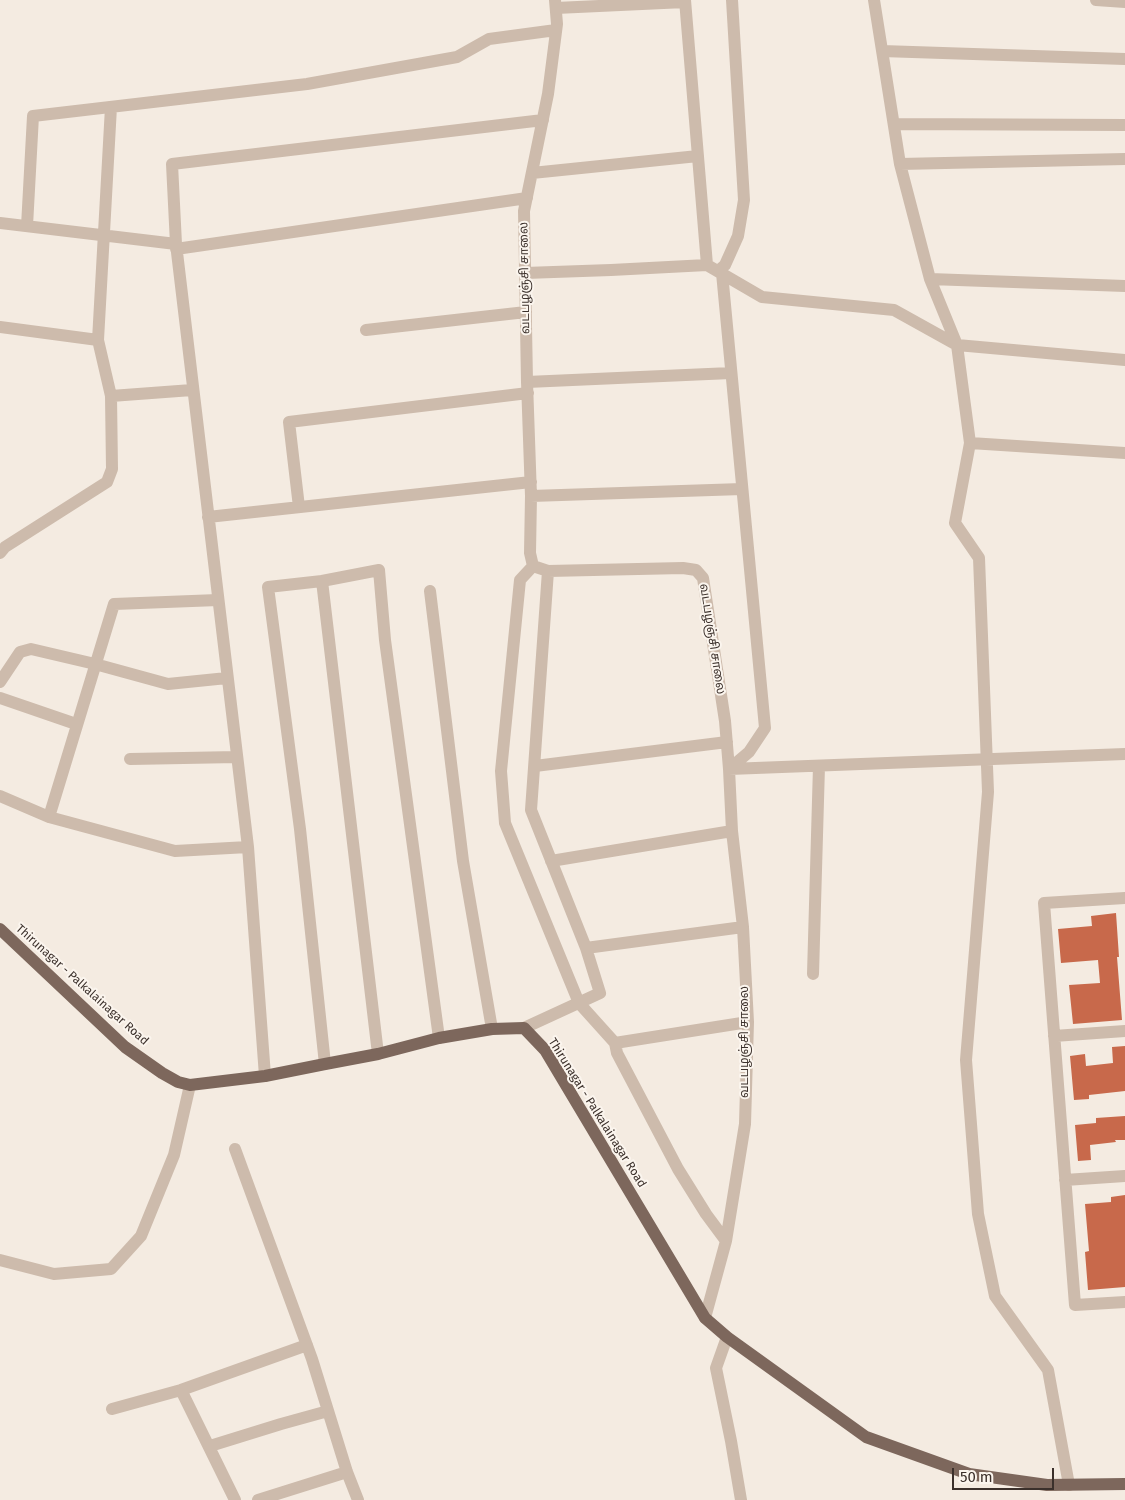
<!DOCTYPE html>
<html>
<head>
<meta charset="utf-8">
<style>
	body { margin:0 }
	#map { position:relative; width:1125px; height:1500px; overflow:hidden; background:#f4ebe1; font-family:"Fira Sans",sans-serif }
	canvas { display:block }
	.scale { position:absolute; left:952px; top:1468px; width:102px; height:22px; box-sizing:border-box; border:2px solid #3b302b; border-top:0; padding-left:6px; font-size:15px; line-height:18px; white-space:nowrap; color:#3b302b; -webkit-text-stroke:4px #fbf5ee; paint-order:stroke }
</style>
</head>
<body>
<div id="map">
<canvas width="1125" height="1500"></canvas>
<div class="scale">50 m</div>
</div>
<script>
const g = document.querySelector('canvas').getContext('2d');
g.lineJoin = 'round';
function fillPath(path, color) { g.fillStyle = color; g.fill(path, 'evenodd'); }
const poly = rows => new Path2D(rows.map(r => 'M' + r).join(''));
function strokePath(path, color, width, dash) { g.strokeStyle = color; g.lineWidth = width; g.lineCap = dash ? 'butt' : 'round'; g.setLineDash(dash || []); g.stroke(path); }
function drawText(font, color, halo, rows, align = 'center') {
  g.font = font + ' "Fira Sans","Noto Sans Tamil",sans-serif'; g.lineWidth = 4; g.setLineDash([]); g.textBaseline = 'middle'; g.strokeStyle = halo; g.fillStyle = color; for (const [text, x, y, turn = 0] of rows) {
    g.save(); g.translate(x, y); g.rotate((+turn || 0) * Math.PI / 180); g.textAlign = isNaN(turn) ? turn : align; if (halo) g.strokeText(text, 0, 0); g.fillText(text, 0, 0); g.restore();
  }
}
fillPath(poly([
	[1116,913,1119,957,1117,957,1122,1020,1073,1024,1069,985,1100,983,1098,960,1061,963,1058,929,1092,926,1091,916],
	[1125,1046,1125,1091,1089,1095,1089,1099,1074,1100,1070,1056,1085,1054,1086,1066,1113,1063,1112,1047],
	[1125,1116,1125,1140,1115,1140,1116,1142,1090,1145,1091,1160,1078,1161,1075,1125,1096,1123,1096,1118],
	[1125,1195,1125,1287,1088,1290,1085,1252,1089,1251,1085,1204,1111,1202,1111,1197]
]), '#c8694b');
strokePath(poly([
	[555,0,557,24,548,94,524,211,527,382,531,496,530,553,533,566,548,571,683,568,696,570,703,578,725,721,729,769,732,831,743,927,748,1022,745,1124,726,1241,705,1318],
	[685,0,707,265],
	[874,0,900,164,930,279,957,345,970,443,955,523,979,558,988,792,966,1060,978,1214,995,1296,1048,1370,1069,1485],
	[1096,0,1125,2],
	[556,8,685,2],
	[882,51,1125,59],
	[894,124,1125,125],
	[900,164,1125,159],
	[532,173,698,156],
	[0,223,176,244,248,847,265,1076],
	[27,226,33,116,307,84,457,57,489,39,556,30],
	[176,244,172,164,543,120],
	[176,249,527,198],
	[718,271,725,265,738,236,744,200,732,0],
	[525,273,611,270,707,265,762,297,894,310,957,345,1125,360],
	[722,273,765,728,749,752,729,769],
	[930,279,1125,286],
	[0,327,98,340,111,396],
	[366,330,526,312],
	[98,340,111,107],
	[527,382,731,373],
	[970,443,1125,453],
	[531,496,742,489],
	[299,507,289,422,528,393],
	[208,517,531,482],
	[0,553,5,547,107,482,112,469,111,396,192,390],
	[533,566,520,580,501,771,505,823,579,1003,615,1043,617,1053,678,1169,706,1214,726,1241],
	[322,581,379,570,385,640,439,1038],
	[430,591,463,861,492,1029],
	[218,600,114,604,49,817,175,851,248,847],
	[0,682,20,652,31,649,95,664,168,684,227,678],
	[0,698,76,724],
	[130,759,237,757],
	[535,766,727,742],
	[729,769,1125,754],
	[0,796,49,817],
	[551,861,732,831],
	[1125,898,1044,903,1075,1305,1125,1302],
	[586,948,743,927],
	[813,974,819,766],
	[524,1028,600,993,586,948,531,810,548,571],
	[1054,1036,1125,1031],
	[615,1043,748,1022],
	[325,1064,300,829,268,587,322,581,378,1054],
	[235,1149,312,1359,347,1472,358,1500],
	[1065,1180,1125,1176],
	[0,1260,54,1274,111,1269,141,1236,174,1155,190,1085],
	[727,1337,716,1368,731,1441,741,1500],
	[181,1390,235,1500],
	[112,1409,181,1390,307,1345],
	[210,1446,281,1424,328,1411],
	[258,1500,347,1472]
]), '#cdbbac', 12);
strokePath(poly([
	[0,929,125,1047,162,1073,178,1082,190,1085,265,1076,325,1064,378,1054,439,1038,492,1029,524,1028,545,1050,705,1318,727,1337,866,1437,969,1474,1047,1485,1125,1484]
]), '#7d675c', 12);
drawText('12px', '#3b302b', '#fbf5ee', [
	["வடபழஞ்சி சாலை",525,278,-91],
	["வடபழஞ்சி சாலை",712,639,81],
	["Thirunagar - Palkalainagar Road",82,985,42],
	["வடபழஞ்சி சாலை",745,1042,-90],
	["Thirunagar - Palkalainagar Road",597,1113,58]
]);
</script>
</body>
</html>
